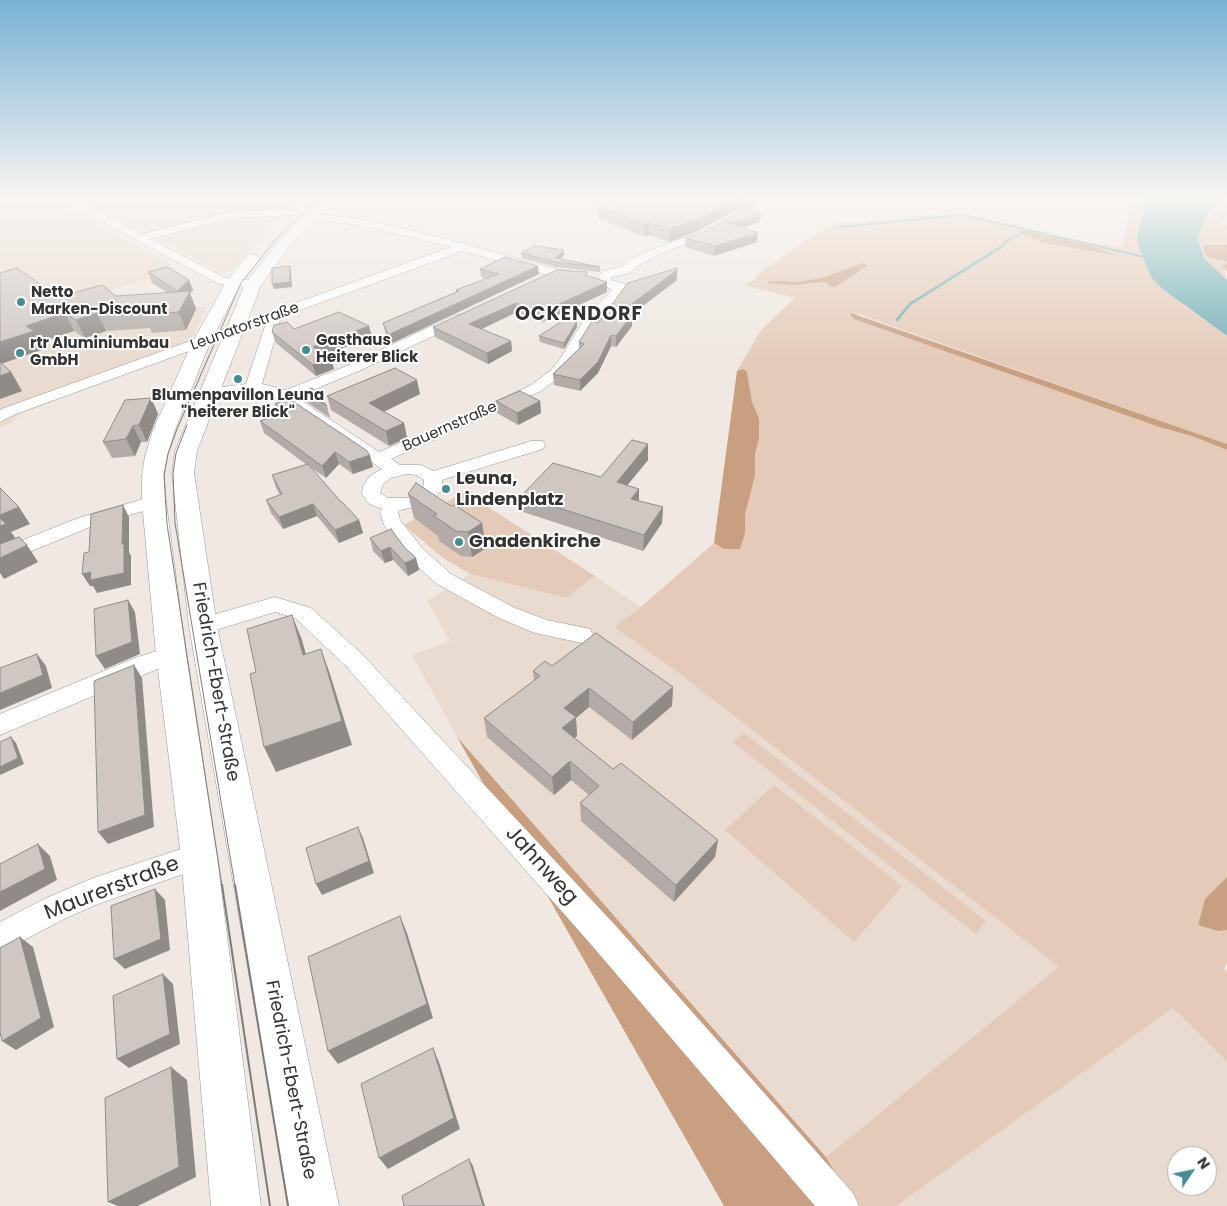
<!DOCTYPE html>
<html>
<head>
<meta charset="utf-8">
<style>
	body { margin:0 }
	#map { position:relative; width:1227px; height:1206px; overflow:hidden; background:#f0e8e2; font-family:Poppins,sans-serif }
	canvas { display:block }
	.north { position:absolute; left:1167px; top:1146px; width:50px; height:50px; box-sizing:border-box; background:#fff; border:1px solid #aeadac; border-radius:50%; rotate:56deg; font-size:14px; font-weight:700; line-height:20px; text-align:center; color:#353230 }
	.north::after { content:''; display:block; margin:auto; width:18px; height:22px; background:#458c93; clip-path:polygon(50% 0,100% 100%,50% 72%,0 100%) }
</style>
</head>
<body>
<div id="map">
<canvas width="1227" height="1206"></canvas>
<div class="north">N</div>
</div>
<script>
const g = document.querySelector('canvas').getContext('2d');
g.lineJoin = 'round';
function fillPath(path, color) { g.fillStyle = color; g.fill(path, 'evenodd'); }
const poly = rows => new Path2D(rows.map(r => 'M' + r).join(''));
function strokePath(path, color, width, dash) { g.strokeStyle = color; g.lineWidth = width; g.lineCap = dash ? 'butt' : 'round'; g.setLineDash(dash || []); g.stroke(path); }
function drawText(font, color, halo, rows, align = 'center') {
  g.font = font + ' Poppins,sans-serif'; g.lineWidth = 4; g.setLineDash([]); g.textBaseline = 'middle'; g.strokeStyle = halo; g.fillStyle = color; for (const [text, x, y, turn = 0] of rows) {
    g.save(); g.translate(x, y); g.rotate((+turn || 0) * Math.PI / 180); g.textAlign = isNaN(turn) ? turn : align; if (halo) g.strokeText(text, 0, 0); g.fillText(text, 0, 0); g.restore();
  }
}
fillPath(poly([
	[34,197,52,199,179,269,109,291,135,312,207,307,186,352,22,413,10,423,0,427,0,208],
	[110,197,306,197,283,215,231,271,224,273,86,203],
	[470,574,566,598,595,576,609,586,641,607,614,627,672,668,1060,968,826,1157,457,737,412,655,450,641,427,601],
	[1173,1008,1227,1062,1227,1206,896,1206],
	[1177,1156,1207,1156,1207,1186,1177,1186]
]), '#eadbd0');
fillPath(poly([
	[1131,197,1147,197,1137,236,1139,248,1151,277,1189,309,1227,336,1227,444,858,314,854,319,1159,427,1192,436,1227,450,1227,877,1205,899,1198,925,1218,931,1227,930,1227,963,1224,969,1227,973,1227,1062,1173,1008,896,1206,854,1206,826,1157,1059,967,672,668,614,627,641,607,714,543,724,549,745,533,745,514,755,476,755,454,759,439,759,418,752,402,747,372,743,369,737,371,761,330,795,298,744,285,756,279,756,275,822,230,840,223,835,220,859,222,960,212,1090,243,1120,247,1123,245],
	[863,263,855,273,835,287,826,282,812,284,776,284,767,282,796,282,821,278],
	[1227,197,1227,218,1222,219,1221,223,1227,225,1227,245,1204,245,1220,260,1227,263,1225,271,1227,280,1204,257,1198,239,1203,222,1212,207],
	[465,492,595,576,566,598,470,574,443,558,404,525],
	[744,733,986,921,976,934,733,742],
	[774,785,902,886,854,942,725,830]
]), '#e4cab7');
fillPath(poly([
	[1027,231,1086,245,1121,256,1044,243,1024,235,1022,231],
	[1204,245,1227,245,1227,272,1223,266,1227,262,1207,257,1203,249],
	[863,263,867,266,835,287,830,286,825,282,794,285,767,283,771,281,796,282,821,278],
	[851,313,1227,444,1227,450,1192,436,1159,427,854,319,850,315],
	[743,369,747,372,752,402,759,418,759,439,755,454,755,476,745,514,745,533,740,549,724,549,714,543,737,371],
	[457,737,826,1157,854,1206,724,1206],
	[1227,877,1227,930,1218,931,1198,925,1205,899]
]), '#c89f81');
fillPath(poly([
	[1147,197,1226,197,1212,207,1203,222,1198,239,1204,258,1227,280,1227,336,1164,290,1151,277,1139,248,1137,236]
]), '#72afb6');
fillPath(poly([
	[962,214,1149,257,1151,258,1149,259,1027,231,1009,241,1002,248,911,305,898,321,896,321,896,319,909,303,1000,246,1007,239,1024,230,962,216,841,228,839,227,841,226,962,214]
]), '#72afb6');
const minor = poly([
	[56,197,68,197,141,234,230,212,295,209,300,212,295,215,230,218,150,239,226,278,257,281,259,284,257,287,253,288,219,284,56,197],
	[310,213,365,220,435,236,556,269,584,273,586,276,580,280,555,277,463,251,281,317,262,384,286,390,349,365,455,315,465,315,467,318,465,321,359,371,296,397,379,452,493,403,531,385,551,370,560,359,583,321,612,290,599,282,598,278,603,271,622,267,629,260,654,249,708,228,716,228,717,230,706,237,662,253,637,266,630,273,611,277,611,280,625,284,627,287,594,326,573,361,561,376,541,391,391,459,400,465,421,465,434,471,531,441,543,441,545,445,543,449,442,480,442,489,435,498,425,505,400,510,398,512,400,520,422,548,451,574,515,608,547,620,590,629,593,635,590,641,582,643,535,633,499,618,437,584,408,558,384,525,380,512,382,509,369,504,362,494,363,486,370,476,382,469,275,396,258,393,211,397,206,395,203,392,206,389,246,384,266,323,16,414,0,422,0,410,4,408,451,247,365,226,306,218,305,216,306,214,310,213],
	[406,474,417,475,424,480,423,490,407,498,388,498,380,493,383,484,391,478,406,474],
	[154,496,161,498,163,502,161,506,95,525,0,564,0,549,81,517,154,496],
	[275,597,311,608,361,653,616,926,853,1193,859,1206,815,1206,594,948,345,665,295,618,275,612,203,634,195,632,192,626,195,620,275,597],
	[171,646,179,648,182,654,179,660,0,735,0,714,135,658,171,646],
	[199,843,209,847,213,856,209,865,98,904,64,919,0,953,0,922,44,899,93,878,199,843]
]);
const major = poly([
	[325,197,339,197,293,242,261,285,197,451,194,473,217,626,339,1206,289,1206,189,626,172,473,175,451,245,284,283,236,325,197],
	[252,254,257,256,260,259,241,283,210,343,175,430,167,456,164,476,166,502,186,654,217,856,261,1206,211,1206,181,856,156,654,142,502,142,476,145,456,153,430,192,343,226,282,247,256,252,254]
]);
strokePath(minor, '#9c948f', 1);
strokePath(major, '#9c948f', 1);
fillPath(minor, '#fff');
fillPath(major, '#fff');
strokePath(poly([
	[187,425,176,453,173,474,175,523,235,886],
	[222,886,167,524,164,475,168,454,177,429,241,283,276,239,321,197]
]), '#807b77', 1);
strokePath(poly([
	[222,885,270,1206],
	[235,885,288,1206]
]), '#807b77', 2);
strokePath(poly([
	[0,200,10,197]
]), '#807b77', 2, [1, 2.5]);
fillPath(poly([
	[755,197,754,205,751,210,760,222,742,228,757,242,714,256,685,247,686,238,708,230,743,210,739,209,697,231,669,242,649,235,645,237,598,218,598,206,700,201],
	[521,253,564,255,560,259,600,267,600,272,556,267,522,258],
	[480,269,539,274,390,344,385,331,383,323,456,292,456,290,487,279,481,277],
	[677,270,677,280,631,315,632,326,616,347,611,346,598,373,580,391,554,385,553,374,579,349,579,342,598,323],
	[148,272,189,280,193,290,190,293,196,309,186,330,152,333,150,328,106,331,85,338,74,331,40,342,44,349,1,364,11,372,22,391,0,399,0,273,58,297,116,296,168,293,152,283],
	[588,276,607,292,542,322,517,312,482,329,511,341,512,351,488,364,435,337,433,327],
	[369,326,372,337,326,354,334,369,316,376,276,343,272,332,294,329],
	[577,327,564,349,540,342,539,336],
	[305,391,327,406,330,418,308,403],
	[420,394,384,412,404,423,407,438,389,446,331,410,327,396],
	[151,398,158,414,147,442,141,442,135,456,112,458,103,442],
	[496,401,540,401,541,413,518,425,497,413],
	[275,404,373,467,353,474,339,464,326,478,310,467,341,502,359,520,363,533,339,543,317,516,283,529,271,513,266,500,280,495,276,488,272,475,307,465,264,433,260,421,265,419,263,413,276,408],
	[648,460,627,485,639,489,639,501,663,507,662,523,643,551,523,512,521,496,601,477],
	[416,483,486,548,472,557,461,556,439,541,438,536,414,518,408,494],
	[370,538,404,547,416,558,419,570,408,576,393,560,385,563,373,551],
	[552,666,673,687,672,706,632,740,589,707,576,718,577,736,574,738,613,769,718,840,715,857,674,902,581,821,580,803,589,795,571,780,554,795,487,737,484,718,534,681,533,671]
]), '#b2aba7');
fillPath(poly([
	[753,197,755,197,754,205,746,216,748,204],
	[740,198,739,209,697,231,669,242,670,229],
	[761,214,760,222,729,232,729,223],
	[649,223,649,235,645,237,645,225],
	[758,233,757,242,714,256,715,246],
	[564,250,564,255,556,263,556,258],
	[290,266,291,271,292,287,274,289,272,284],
	[538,266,539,274,390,344,388,335],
	[677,270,677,280,619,324,620,313],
	[189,280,193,290,190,293,196,309,186,330,179,312,181,301,177,291],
	[607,282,607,292,542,322,542,312],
	[516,303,517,312,471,334,469,324],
	[65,313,74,331,40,342,44,349,0,364,0,342,26,326],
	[97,313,106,331,85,338,76,320],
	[632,315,632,326,616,347,616,336],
	[577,321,577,327,564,349,564,343],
	[369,326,372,337,316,358,313,347],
	[611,335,611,346,598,373,580,391,580,380],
	[511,341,512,351,488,364,487,353],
	[331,357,334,369,316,376,313,365],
	[11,372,22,391,0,399,0,376],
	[417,380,420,394,372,417,369,403],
	[151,398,158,414,147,442,139,425],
	[540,401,541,413,518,425,517,413],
	[404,423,407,438,389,446,386,431],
	[133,426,141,442,135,456,126,439],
	[648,444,648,460,617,498,617,482],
	[335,452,339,464,326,478,322,466],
	[370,455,373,467,353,474,349,462],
	[639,489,639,505,631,499],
	[313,504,317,516,283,529,279,517],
	[123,505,129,517,129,552,131,556,131,585,97,593,93,586,90,586,82,574,122,544],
	[19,507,30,524,11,532,17,540,0,547,0,515],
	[663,507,662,523,643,551,644,535],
	[359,520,363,533,339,543,335,530],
	[482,523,486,548,472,557,468,532],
	[27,545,38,562,4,579,0,573,0,558],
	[390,547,393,560,385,563,381,551],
	[416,558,419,570,408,576,405,563],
	[128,600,135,612,140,654,105,669,96,656],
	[292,615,302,640,313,680,303,655],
	[321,649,330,674,352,745,276,772,264,747],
	[37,654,46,666,52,688,0,710,0,693],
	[134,665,142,678,154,827,108,844,98,832],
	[673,687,672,706,632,740,633,722],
	[589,688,589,707,576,718,577,736,563,747,562,728,564,708],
	[11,737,16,743,24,764,0,775,0,767],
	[570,761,571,780,554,795,552,777],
	[358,827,363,838,374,873,322,895,316,884],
	[718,840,715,857,674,902,676,885],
	[38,844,50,856,57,880,0,911,0,892],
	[155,889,165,900,170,950,125,969,114,959],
	[400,916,407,933,433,1018,338,1064,328,1051],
	[20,937,33,947,54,1027,16,1050,2,1041],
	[163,974,173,984,180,1044,129,1068,117,1059],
	[433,1048,439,1062,460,1129,388,1169,379,1158],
	[171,1067,187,1080,196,1177,138,1206,118,1206,108,1202],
	[469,1159,473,1166,485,1206,483,1206]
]), '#918b88');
const building = poly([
	[642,197,691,197,700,201,701,197,753,197,748,204,747,199,740,198,698,219,670,229,649,223,645,225,598,206,642,197],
	[747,208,761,214,729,223,758,233,715,246,686,238,708,230,747,208],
	[535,246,564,250,556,258,600,267,556,262,521,253,535,246],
	[505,257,538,266,388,335,383,323,459,291,456,290,498,274,480,269,505,257],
	[290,266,290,282,272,284,272,268,290,266],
	[167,267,189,280,177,291,148,272,167,267],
	[17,268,58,297,102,285,116,296,190,291,179,312,145,315,148,310,97,313,76,320,65,313,26,326,34,331,0,342,0,273,17,268],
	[677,268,677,270,620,313,632,315,616,336,611,335,598,362,580,380,553,374,584,344,579,342,592,321,598,323,628,283,677,268],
	[557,270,588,272,585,275,607,282,542,312,516,303,469,324,511,341,487,353,433,327,557,270],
	[339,312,369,326,313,347,331,357,313,365,272,332,274,325,287,322,294,329,339,312],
	[567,318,577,321,564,343,539,336,567,318],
	[0,362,11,372,0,376,0,362],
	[395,368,417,380,369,403,404,423,386,431,327,396,395,368],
	[312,388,327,406,305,391,312,388],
	[520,391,540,401,517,413,496,401,520,391],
	[151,398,139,425,133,426,126,439,103,442,125,400,151,398],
	[288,398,366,450,370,455,349,462,335,452,322,466,260,421,269,418,263,413,279,407,275,404,288,398],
	[632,440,648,444,617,482,639,489,631,499,663,507,644,535,521,496,553,463,601,477,632,440],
	[308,464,341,502,342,502,359,520,335,530,313,504,279,517,266,500,282,494,272,475,308,464],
	[416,483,451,506,455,505,482,523,468,532,456,531,434,516,437,514,408,494,416,483],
	[0,488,19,507,0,515,0,488],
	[123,505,122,544,124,544,124,573,90,580,91,572,82,574,84,553,89,552,91,514,123,505],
	[0,518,6,524,0,526,0,518],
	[391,529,404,547,416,558,405,563,390,547,381,551,370,538,391,529],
	[19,537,27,545,0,558,0,544,19,537],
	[128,600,132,642,96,656,94,609,128,600],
	[292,615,303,655,321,649,342,721,264,747,250,674,256,672,247,629,292,615],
	[596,633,673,687,633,722,589,688,564,708,576,717,562,728,613,769,621,763,718,840,676,885,580,803,599,786,570,761,552,777,484,718,540,676,533,671,545,661,552,666,596,633],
	[37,654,43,675,0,693,0,668,37,654],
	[134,665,145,815,98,832,94,681,134,665],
	[11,737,18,758,0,767,0,742,11,737],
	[358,827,369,861,316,884,306,848,358,827],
	[38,844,45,869,0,892,0,864,38,844],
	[155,889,161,939,114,959,111,906,155,889],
	[400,916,427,1004,328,1051,308,957,400,916],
	[20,937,41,1018,2,1041,0,1032,0,948,20,937],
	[163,974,170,1034,117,1059,113,996,163,974],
	[433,1048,454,1118,379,1158,361,1084,433,1048],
	[171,1067,179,1167,108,1202,105,1098,171,1067],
	[469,1159,483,1206,404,1206,402,1196,469,1159]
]);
fillPath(building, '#cfc7c2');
strokePath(building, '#918b88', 1);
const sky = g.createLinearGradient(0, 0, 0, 365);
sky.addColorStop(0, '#79b2d4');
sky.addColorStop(0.54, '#f8f5f2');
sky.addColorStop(1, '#f8f5f200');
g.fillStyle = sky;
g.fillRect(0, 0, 1227, 365);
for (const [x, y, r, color] of [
	[21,302,5,"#458c93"],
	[306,350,5,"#458c93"],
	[20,353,5,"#458c93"],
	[238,379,5,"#458c93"],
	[446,489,5,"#458c93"],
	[459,542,5,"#458c93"]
]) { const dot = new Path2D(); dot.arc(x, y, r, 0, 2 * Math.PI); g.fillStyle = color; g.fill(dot); strokePath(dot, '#fff', 2); }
drawText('bold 15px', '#353230', '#fff', [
	["Netto",31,293],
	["Marken-Discount",31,310],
	["Gasthaus",316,341],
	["Heiterer Blick",316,358],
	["rtr Aluminiumbau",30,344],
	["GmbH",30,361],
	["Blumenpavillon Leuna",238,396,"center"],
	["\"heiterer Blick\"",238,413,"center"]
], 'left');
drawText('15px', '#353230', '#fff', [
	["Leunatorstraße",245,327,-20],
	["Bauernstraße",450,427,-24]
]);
drawText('bold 18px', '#353230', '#fff', [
	["Leuna,",456,479],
	["Lindenplatz",456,500],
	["Gnadenkirche",469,542]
], 'left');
drawText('18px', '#353230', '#fff', [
	["Friedrich-Ebert-Straße",215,682,80],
	["Friedrich-Ebert-Straße",290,1080,79]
]);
g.letterSpacing = '1px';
drawText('bold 19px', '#353230', '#fff', [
	["OCKENDORF",579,315]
]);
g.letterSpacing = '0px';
drawText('21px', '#353230', '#fff', [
	["Jahnweg",541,866,48],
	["Maurerstraße",112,889,-21]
]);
</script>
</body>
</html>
